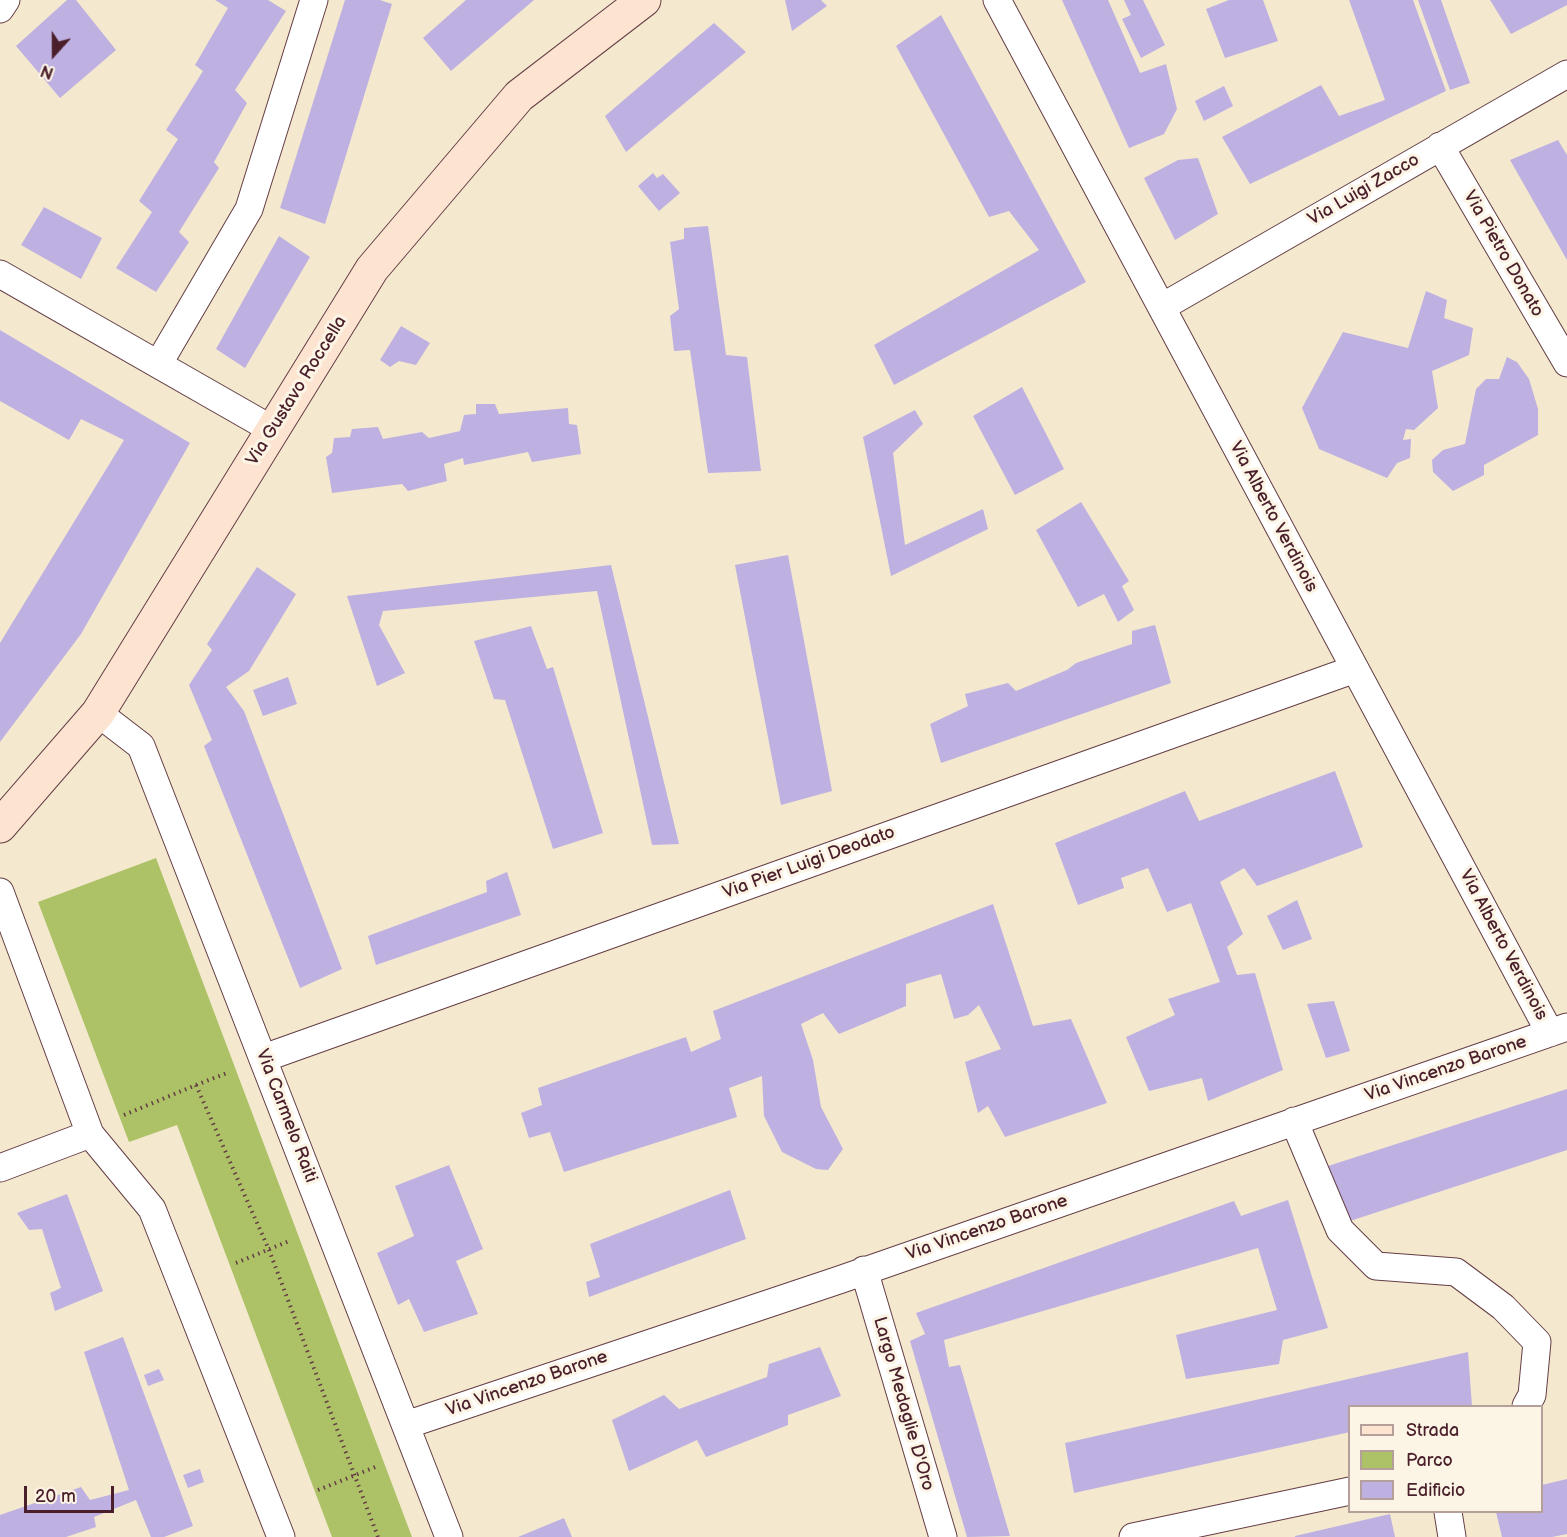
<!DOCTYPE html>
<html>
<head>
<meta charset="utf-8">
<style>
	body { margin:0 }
	#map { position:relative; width:1567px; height:1537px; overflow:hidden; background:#f4e9cf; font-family:"Balsamiq Sans",sans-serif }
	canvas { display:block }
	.legend { position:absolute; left:1348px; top:1405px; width:195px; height:108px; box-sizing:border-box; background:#fcf5e5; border:2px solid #b59f9b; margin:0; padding:8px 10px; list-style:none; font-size:18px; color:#4a1f2b }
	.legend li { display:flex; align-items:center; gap:12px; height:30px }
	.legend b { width:30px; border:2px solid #b59f9b }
	.north { position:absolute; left:24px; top:24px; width:60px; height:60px; -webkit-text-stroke:4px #fcf5e5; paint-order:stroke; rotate:201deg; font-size:16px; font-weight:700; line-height:24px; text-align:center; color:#4a1f2b }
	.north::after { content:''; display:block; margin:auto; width:21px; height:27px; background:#4a1f2b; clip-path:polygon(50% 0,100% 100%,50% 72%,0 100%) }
	.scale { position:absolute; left:24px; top:1486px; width:90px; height:27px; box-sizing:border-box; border:3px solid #4a1f2b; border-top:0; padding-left:8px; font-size:18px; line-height:21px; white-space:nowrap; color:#4a1f2b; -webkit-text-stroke:4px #fcf5e5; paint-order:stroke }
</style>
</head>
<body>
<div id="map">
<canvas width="1567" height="1537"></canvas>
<ul class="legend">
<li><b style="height:8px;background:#fde4d1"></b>Strada</li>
<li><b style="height:16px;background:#adc267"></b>Parco</li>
<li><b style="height:16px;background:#beb0e1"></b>Edificio</li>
</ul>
<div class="north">N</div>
<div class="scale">20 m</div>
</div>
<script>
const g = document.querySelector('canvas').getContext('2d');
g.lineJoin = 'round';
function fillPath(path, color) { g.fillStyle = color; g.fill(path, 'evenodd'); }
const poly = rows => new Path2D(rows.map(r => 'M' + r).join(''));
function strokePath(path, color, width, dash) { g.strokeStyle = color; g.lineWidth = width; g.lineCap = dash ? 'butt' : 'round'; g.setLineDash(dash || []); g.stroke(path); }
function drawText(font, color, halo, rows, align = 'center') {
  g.font = font + ' "Balsamiq Sans",sans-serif'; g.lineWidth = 6; g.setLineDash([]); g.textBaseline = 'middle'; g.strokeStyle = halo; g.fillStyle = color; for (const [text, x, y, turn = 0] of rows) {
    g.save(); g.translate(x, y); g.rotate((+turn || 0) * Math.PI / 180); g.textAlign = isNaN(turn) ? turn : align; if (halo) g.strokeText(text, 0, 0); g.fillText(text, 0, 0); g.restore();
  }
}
fillPath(poly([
	[156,858,412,1537,332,1537,177,1125,129,1142,38,902]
]), '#adc267');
fillPath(poly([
	[67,0,76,0,116,50,60,98,16,46],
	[215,0,268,0,286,11,235,90,247,103,214,162,219,168,179,232,189,242,156,292,116,268,152,212,139,201,178,139,166,130,203,71,195,65,228,8],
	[345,0,380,0,392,4,325,224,280,208],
	[466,0,534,0,451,71,423,38],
	[785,0,821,0,827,6,792,31],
	[1062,0,1108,0,1140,73,1166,64,1177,109,1164,134,1129,148],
	[1124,0,1143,0,1165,45,1141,58,1122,19,1131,15],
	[1229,0,1263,0,1278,41,1225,58,1206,9],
	[1349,0,1413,0,1446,91,1250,184,1222,137,1321,85,1339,116,1385,100],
	[1418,0,1441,0,1470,83,1450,90],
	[1490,0,1567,0,1567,5,1511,34],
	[941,15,1086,282,894,385,874,345,1039,250,1009,211,989,217,896,46],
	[714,23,746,52,626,152,605,116],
	[1224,86,1233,106,1204,121,1195,101],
	[1558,140,1567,155,1567,260,1510,160],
	[1198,158,1218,214,1175,240,1144,178,1178,160],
	[653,173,657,178,663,174,680,193,659,211,638,186],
	[44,207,102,238,81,279,21,245],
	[708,226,726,355,747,357,761,471,708,473,690,350,674,351,670,316,679,309,670,242,684,239,684,228],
	[279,236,310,257,245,368,216,349],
	[1426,291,1447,300,1444,318,1473,328,1469,355,1432,371,1438,408,1414,430,1406,429,1403,440,1411,439,1410,458,1397,463,1387,478,1319,449,1302,408,1343,332,1408,348],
	[401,326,430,343,416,365,399,361,390,367,380,360],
	[0,330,190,443,81,634,0,742,0,643,124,440,81,419,69,440,0,401],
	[1507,357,1517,362,1529,379,1538,409,1538,435,1484,465,1484,475,1453,491,1433,472,1432,460,1443,450,1465,444,1476,389,1486,379,1499,379],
	[1022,387,1064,469,1015,495,973,416],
	[476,404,495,404,499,414,568,408,569,424,577,425,581,454,532,462,528,452,464,465,463,458,444,464,447,481,408,491,402,484,332,493,326,457,332,453,334,438,350,437,352,429,378,427,383,439,422,432,429,438,460,431,464,415,476,414],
	[915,410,923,424,893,453,905,545,983,509,988,529,891,576,863,437],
	[1081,502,1129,581,1122,586,1134,610,1118,622,1104,594,1078,607,1036,530],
	[788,555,832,791,781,805,735,565],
	[611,565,679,844,652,845,597,591,383,611,379,625,405,673,377,686,347,596],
	[257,567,296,594,249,671,226,687,244,711,342,969,300,988,204,746,212,740,189,685,212,650,207,644],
	[1155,625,1171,683,941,763,930,724,968,706,965,694,1008,683,1016,691,1067,670,1076,663,1132,644,1132,631],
	[531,626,547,669,553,667,603,833,553,849,505,700,494,699,474,641],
	[288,677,297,704,263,716,253,690],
	[1335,771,1363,847,1257,886,1244,868,1220,882,1243,934,1227,947,1237,975,1255,973,1283,1070,1208,1101,1202,1078,1149,1091,1126,1037,1175,1015,1168,999,1220,982,1191,903,1167,912,1148,868,1121,878,1124,888,1078,905,1055,843,1185,791,1199,821],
	[507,872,521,915,376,965,368,936,487,892,486,881],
	[1297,900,1312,939,1283,950,1267,916],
	[993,904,1033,1026,1071,1019,1107,1103,1005,1137,988,1106,978,1113,965,1062,1001,1049,979,1005,968,1015,954,1019,941,974,906,984,906,1006,839,1034,823,1013,801,1024,813,1060,821,1107,843,1149,828,1170,816,1169,782,1152,764,1116,762,1076,729,1088,737,1117,564,1172,550,1132,529,1138,521,1113,542,1105,538,1088,686,1037,691,1052,721,1039,713,1011],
	[1334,1001,1350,1051,1326,1058,1307,1004],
	[1567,1089,1567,1150,1350,1221,1328,1166],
	[449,1165,483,1249,456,1261,478,1314,424,1332,409,1299,398,1305,377,1253,414,1236,395,1186],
	[730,1190,746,1239,589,1297,586,1282,600,1277,590,1244],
	[67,1194,103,1291,55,1311,50,1293,61,1288,42,1229,29,1230,17,1213],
	[1288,1200,1328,1328,1283,1340,1279,1364,1186,1379,1176,1335,1277,1310,1258,1248,944,1340,949,1367,960,1365,1010,1536,967,1537,910,1341,925,1334,916,1313,1234,1201,1241,1216],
	[123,1337,193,1526,164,1537,151,1537,136,1500,94,1517,96,1527,66,1537,0,1537,0,1515,81,1487,90,1500,129,1490,84,1352],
	[820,1347,841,1396,788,1415,788,1425,706,1457,697,1440,629,1471,612,1420,664,1395,679,1409,767,1377,769,1364],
	[1468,1352,1472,1406,1350,1406,1350,1432,1074,1493,1065,1443],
	[159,1369,164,1380,148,1386,144,1375],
	[200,1469,204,1482,188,1488,183,1475],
	[1567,1479,1567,1534,1552,1537,1502,1537,1496,1512,1542,1512,1542,1485],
	[1390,1514,1395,1537,1295,1537,1295,1536],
	[564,1518,572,1537,518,1537]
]), '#beb0e1');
const street = poly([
	[997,0,1550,1033],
	[0,9,6,0],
	[1440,146,1567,363],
	[0,274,273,430],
	[1162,307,1567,74],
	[159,363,249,209,314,0],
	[98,713,141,746,449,1537],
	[0,892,90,1134,152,1209,281,1537],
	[264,1058,1355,669],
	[1294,1121,1340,1230,1376,1266,1456,1272,1503,1307,1537,1342,1532,1395,1526,1406],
	[0,1168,90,1134],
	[864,1270,943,1537],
	[406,1425,839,1280,1567,1027],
	[1448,1512,1452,1537],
	[1133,1537,1350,1491]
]);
const secondary = poly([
	[0,826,98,713,372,269,519,96,644,0]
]);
strokePath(street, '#643d44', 29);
strokePath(secondary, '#643d44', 35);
strokePath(poly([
	[196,1085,227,1073],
	[124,1115,196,1085,269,1250,378,1537],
	[236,1263,289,1241],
	[318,1490,378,1466]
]), '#643d44', 4, [1.5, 4.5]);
strokePath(street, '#fff', 27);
strokePath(secondary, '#fde4d1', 33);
drawText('18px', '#4a1f2b', '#fcf5e5', [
	["Via Luigi Zacco",1364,190,-30],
	["Via Pietro Donato",1503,254,60],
	["Via Gustavo Roccella",297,391,-58],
	["Via Alberto Verdinois",1273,517,62],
	["Via Pier Luigi Deodato",809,863,-20],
	["Via Alberto Verdinois",1503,945,62],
	["Via Vincenzo Barone",1446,1069,-19],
	["Via Carmelo Raiti",286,1116,69],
	["Via Vincenzo Barone",987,1228,-19],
	["Via Vincenzo Barone",527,1384,-19],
	["Largo Medaglie D'Oro",903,1404,74]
]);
</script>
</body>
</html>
